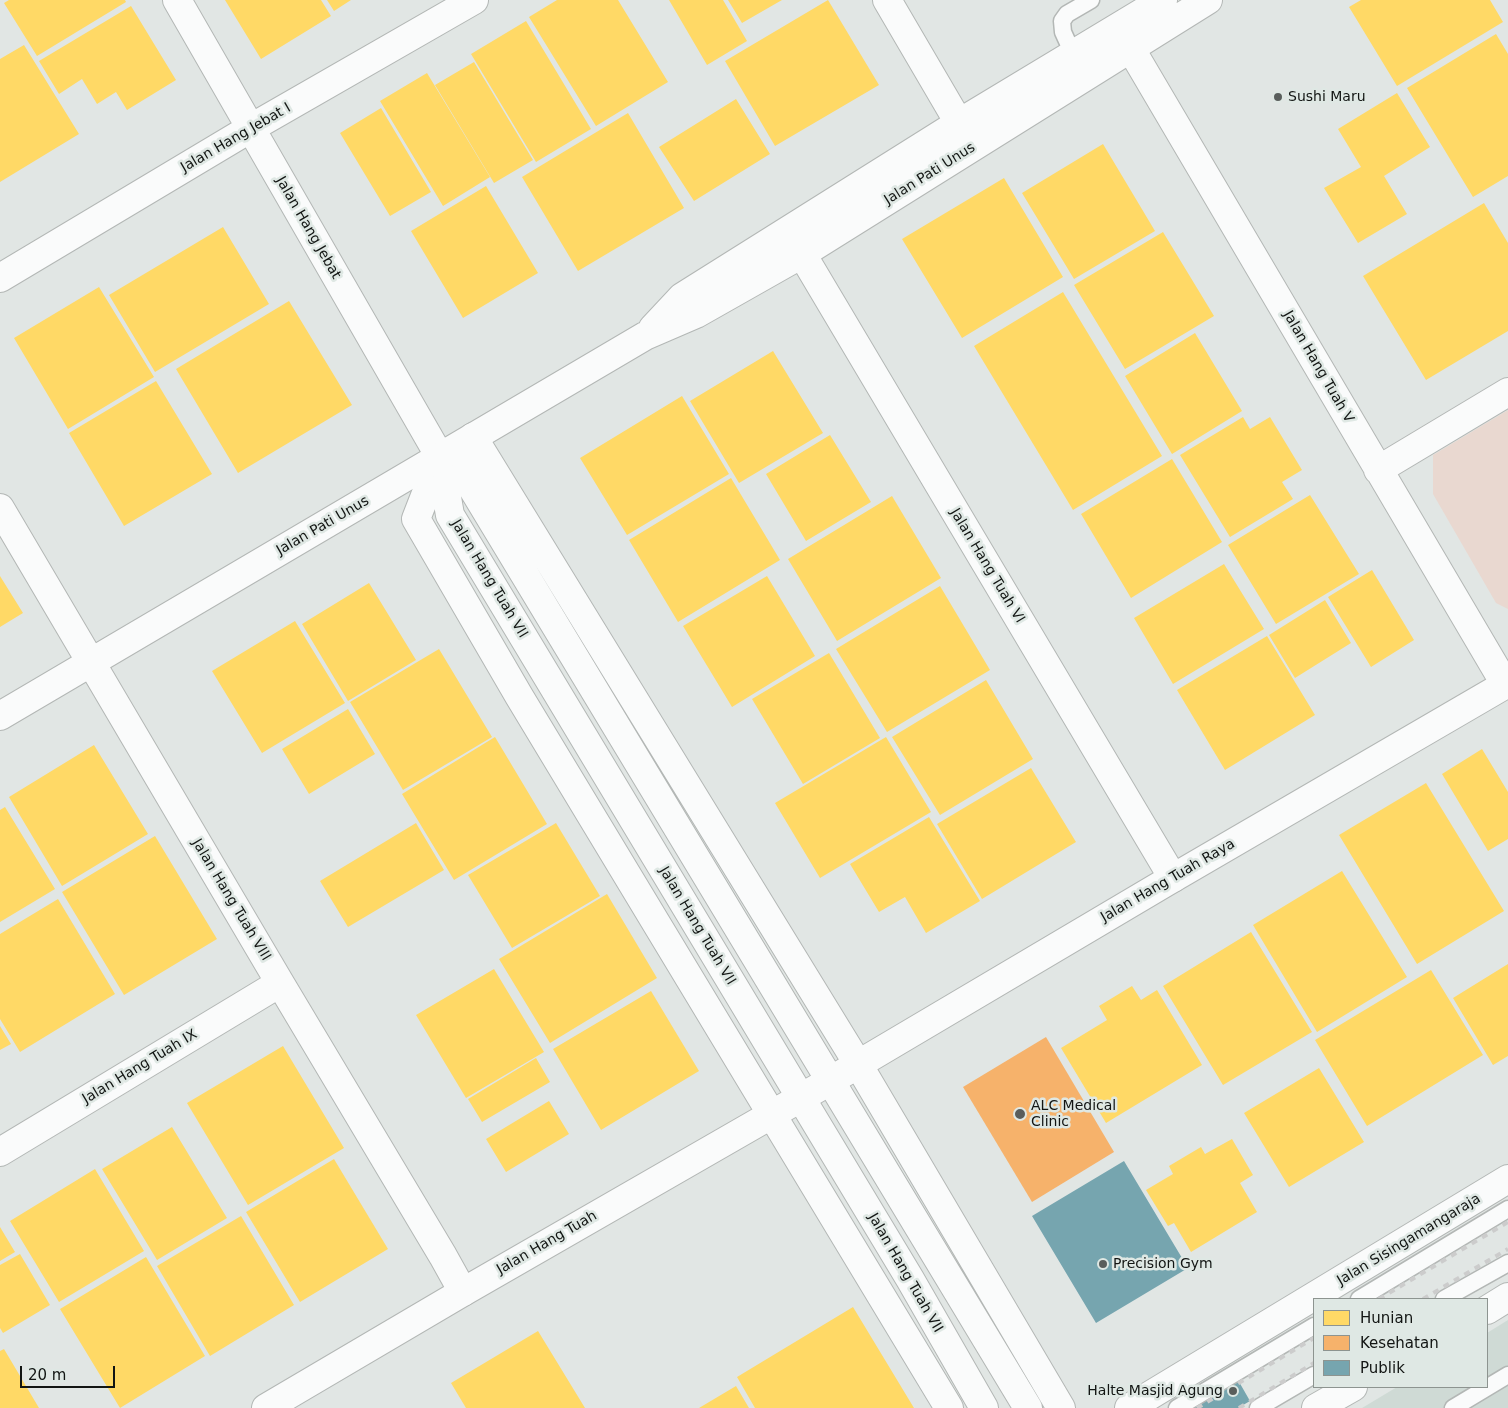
<!DOCTYPE html>
<html>
<head>
<meta charset="utf-8">
<style>
	body { margin:0 }
	#map { position:relative; width:1508px; height:1408px; overflow:hidden; background:#e1e6e4; font-family:"DejaVu Sans",sans-serif }
	canvas { display:block }
	.legend { position:absolute; left:1313px; top:1298px; width:175px; height:90px; box-sizing:border-box; background:#dfe8e4; border:1px solid #8d9490; margin:0; padding:6px 9px; list-style:none; font-size:15px; color:#121513 }
	.legend li { display:flex; align-items:center; gap:10px; height:25px }
	.legend b { width:25px; border:1px solid #8d9490 }
	.scale { position:absolute; left:20px; top:1366px; width:95px; height:22px; box-sizing:border-box; border:2px solid #121513; border-top:0; padding-left:6px; font-size:15px; line-height:18px; white-space:nowrap; color:#121513; -webkit-text-stroke:4px #dfe8e4; paint-order:stroke }
</style>
</head>
<body>
<div id="map">
<canvas width="1508" height="1408"></canvas>
<ul class="legend">
<li><b style="height:14px;background:#ffd966"></b>Hunian</li>
<li><b style="height:14px;background:#f6b26b"></b>Kesehatan</li>
<li><b style="height:14px;background:#76a5af"></b>Publik</li>
</ul>
<div class="scale">20 m</div>
</div>
<script>
const g = document.querySelector('canvas').getContext('2d');
g.lineJoin = 'round';
function fillPath(path, color) { g.fillStyle = color; g.fill(path, 'evenodd'); }
const poly = rows => new Path2D(rows.map(r => 'M' + r).join(''));
function strokePath(path, color, width, dash) { g.strokeStyle = color; g.lineWidth = width; g.lineCap = dash ? 'butt' : 'round'; g.setLineDash(dash || []); g.stroke(path); }
function drawText(font, color, halo, rows, align = 'center') {
  g.font = font + ' "DejaVu Sans",sans-serif'; g.lineWidth = 5; g.setLineDash([]); g.textBaseline = 'middle'; g.strokeStyle = halo; g.fillStyle = color; for (const [text, x, y, turn = 0] of rows) {
    g.save(); g.translate(x, y); g.rotate((+turn || 0) * Math.PI / 180); g.textAlign = isNaN(turn) ? turn : align; if (halo) g.strokeText(text, 0, 0); g.fillText(text, 0, 0); g.restore();
  }
}
fillPath(poly([
	[1508,1320,1508,1408,1362,1408,1397,1387,1487,1387,1487,1333]
]), '#cfdad5');
fillPath(poly([
	[1508,410,1508,609,1496,603,1433,494,1433,455]
]), '#e9d8d0');
fillPath(poly([
	[9,0,125,0,126,2,37,56,4,3],
	[225,0,321,0,331,16,261,59],
	[327,0,351,0,334,11],
	[557,0,618,0,668,82,596,126,529,17],
	[669,0,723,0,747,41,707,65],
	[728,0,782,0,742,23],
	[828,0,879,85,775,146,725,61],
	[1361,0,1490,0,1503,22,1397,86,1349,7],
	[131,6,176,80,127,110,116,92,97,104,82,79,59,94,39,61],
	[526,21,591,129,536,162,471,54],
	[1496,34,1508,54,1508,176,1473,197,1407,88],
	[24,45,79,134,0,182,0,59],
	[474,62,533,160,494,183,435,85],
	[427,73,490,177,443,206,380,101],
	[1397,93,1430,147,1384,176,1407,214,1358,243,1324,188,1361,167,1338,129],
	[736,99,770,154,694,201,659,147],
	[381,108,431,192,390,216,340,133],
	[628,113,684,208,578,271,522,177],
	[1103,144,1155,231,1074,279,1022,193],
	[1004,178,1063,277,962,338,902,239],
	[486,186,538,273,463,318,411,231],
	[1484,203,1508,243,1508,331,1426,380,1363,276],
	[223,227,269,304,155,372,109,295],
	[1163,232,1214,316,1125,369,1074,285],
	[99,287,154,377,68,429,14,338],
	[1063,292,1162,456,1073,510,974,346],
	[289,301,352,405,238,473,176,369],
	[1195,333,1242,411,1172,454,1125,376],
	[773,351,823,433,739,483,690,401],
	[156,381,212,474,124,526,69,433],
	[682,396,729,474,627,535,580,458],
	[1243,417,1250,429,1270,417,1302,470,1282,482,1293,499,1230,537,1180,455],
	[830,435,871,502,806,541,766,474],
	[1172,459,1222,542,1131,598,1081,514],
	[731,478,780,560,678,622,629,540],
	[1310,495,1359,574,1276,624,1228,545],
	[892,496,941,578,837,641,788,559],
	[1224,564,1264,629,1173,684,1134,618],
	[1372,570,1414,640,1371,667,1328,597],
	[0,576,23,613,0,627],
	[767,576,815,656,732,707,683,626],
	[369,583,416,660,348,701,302,624],
	[940,586,990,670,887,732,836,649],
	[1325,600,1351,643,1295,678,1269,635],
	[295,621,345,703,262,753,212,671],
	[1267,636,1315,715,1225,770,1177,690],
	[439,649,492,737,403,790,350,702],
	[829,653,880,738,803,784,752,699],
	[986,680,1033,759,940,815,892,737],
	[348,709,375,754,309,794,282,749],
	[495,737,547,824,454,880,402,794],
	[886,737,931,812,820,878,775,803],
	[94,745,148,834,62,886,9,797],
	[1482,749,1508,792,1508,839,1488,851,1442,774],
	[1031,768,1076,842,982,899,937,824],
	[1426,783,1504,911,1417,964,1339,835],
	[5,807,55,889,0,922,0,810],
	[929,817,980,901,926,933,905,897,879,912,850,864],
	[416,823,444,870,348,927,320,881],
	[556,823,600,896,512,948,468,875],
	[155,836,217,939,124,995,62,892],
	[1342,871,1407,977,1317,1032,1253,925],
	[607,894,657,978,550,1043,499,959],
	[58,899,115,994,20,1052,0,1019,0,934],
	[1251,932,1312,1032,1223,1085,1163,986],
	[1508,964,1508,1056,1493,1065,1453,998],
	[494,969,544,1052,466,1098,416,1015],
	[1431,970,1483,1055,1367,1126,1315,1040],
	[1132,986,1141,1000,1157,990,1202,1065,1106,1123,1061,1048,1107,1020,1099,1006],
	[651,991,699,1071,601,1130,553,1049],
	[0,1026,11,1044,0,1050],
	[283,1046,344,1148,248,1205,187,1103],
	[536,1058,550,1082,482,1122,468,1099],
	[1319,1068,1364,1142,1289,1187,1244,1113],
	[549,1101,569,1134,506,1172,486,1139],
	[172,1127,227,1218,157,1260,102,1169],
	[1232,1139,1253,1175,1240,1183,1257,1212,1191,1252,1174,1223,1168,1226,1146,1190,1173,1174,1169,1166,1201,1147,1205,1154],
	[334,1159,388,1249,300,1302,246,1212],
	[95,1169,144,1251,59,1302,10,1221],
	[241,1216,294,1305,210,1356,157,1266],
	[0,1227,15,1252,0,1261],
	[20,1254,50,1305,3,1333,0,1328,0,1265],
	[146,1257,205,1356,120,1408,60,1309],
	[853,1307,914,1408,755,1408,737,1377],
	[538,1331,585,1408,466,1408,451,1383],
	[4,1349,39,1408,0,1408,0,1351],
	[736,1386,749,1408,699,1408]
]), '#ffd966');
fillPath(poly([
	[1046,1037,1114,1152,1032,1202,963,1087]
]), '#f6b26b');
fillPath(poly([
	[1124,1161,1188,1268,1096,1323,1032,1216],
	[1238,1380,1250,1401,1238,1408,1192,1408]
]), '#76a5af');
const service = poly([
	[1073,54,1063,32,1062,21,1067,14,1091,0],
	[1359,1299,1508,1209],
	[1444,1299,1508,1263],
	[1177,1408,1314,1326],
	[1258,1408,1314,1375],
	[1453,1408,1508,1375]
]);
const minor = poly([
	[177,0,440,457,450,515,910,1279,984,1408],
	[887,0,959,123],
	[1131,49,1505,684],
	[802,254,1173,878],
	[0,278,251,128,474,0],
	[473,437,858,1064,1061,1408],
	[450,451,1028,1408],
	[440,457,416,519,519,696,949,1408],
	[1378,470,1508,392],
	[0,508,280,983,443,1256,463,1292],
	[0,1152,280,983]
]);
const tertiary = poly([
	[653,328,682,297,959,123,1163,0],
	[0,716,645,336,696,314,802,254,1208,0],
	[266,1408,463,1292,830,1081,1173,878,1508,683]
]);
const primary = poly([
	[1487,1310,1508,1297],
	[1129,1408,1508,1179],
	[1316,1408,1353,1387]
]);
strokePath(service, '#b3b7b5', 19);
strokePath(minor, '#b3b7b5', 30);
strokePath(tertiary, '#b3b7b5', 30);
strokePath(primary, '#b3b7b5', 30);
strokePath(service, '#fafbfb', 16);
strokePath(minor, '#fafbfb', 28);
strokePath(tertiary, '#fafbfb', 28);
strokePath(primary, '#fafbfb', 28);
strokePath(poly([
	[1379,1299,1508,1222],
	[1423,1299,1508,1249],
	[1197,1408,1314,1338],
	[1239,1408,1314,1363]
]), '#ccc', 4, [6, 6]);
for (const [x, y, r, color] of [
	[1278,97,5,"#5a5e5c"],
	[1020,1114,6,"#5a5e5c"],
	[1103,1264,5,"#5a5e5c"],
	[1233,1391,5,"#5a5e5c"]
]) { const dot = new Path2D(); dot.arc(x, y, r, 0, 2 * Math.PI); g.fillStyle = color; g.fill(dot); strokePath(dot, '#dfe8e4', 2); }
drawText('14px', '#121513', '#dfe8e4', [
	["Sushi Maru",1288,97],
	["ALC Medical",1031,1106],
	["Clinic",1031,1122],
	["Precision Gym",1113,1264],
	["Halte Masjid Agung",1223,1391,"right"]
], 'left');
drawText('14px', '#121513', '#dfe8e4', [
	["Jalan Hang Jebat I",236,138,-30],
	["Jalan Pati Unus",930,174,-32],
	["Jalan Hang Jebat",308,228,60],
	["Jalan Hang Tuah V",1318,367,60],
	["Jalan Pati Unus",323,526,-30],
	["Jalan Hang Tuah VI",987,566,59],
	["Jalan Hang Tuah VII",489,579,59],
	["Jalan Hang Tuah Raya",1168,881,-30],
	["Jalan Hang Tuah VIII",231,900,59],
	["Jalan Hang Tuah VII",697,926,59],
	["Jalan Hang Tuah IX",140,1067,-31],
	["Jalan Sisingamangaraja",1409,1240,-31],
	["Jalan Hang Tuah",547,1243,-30],
	["Jalan Hang Tuah VII",905,1273,60]
]);
</script>
</body>
</html>
